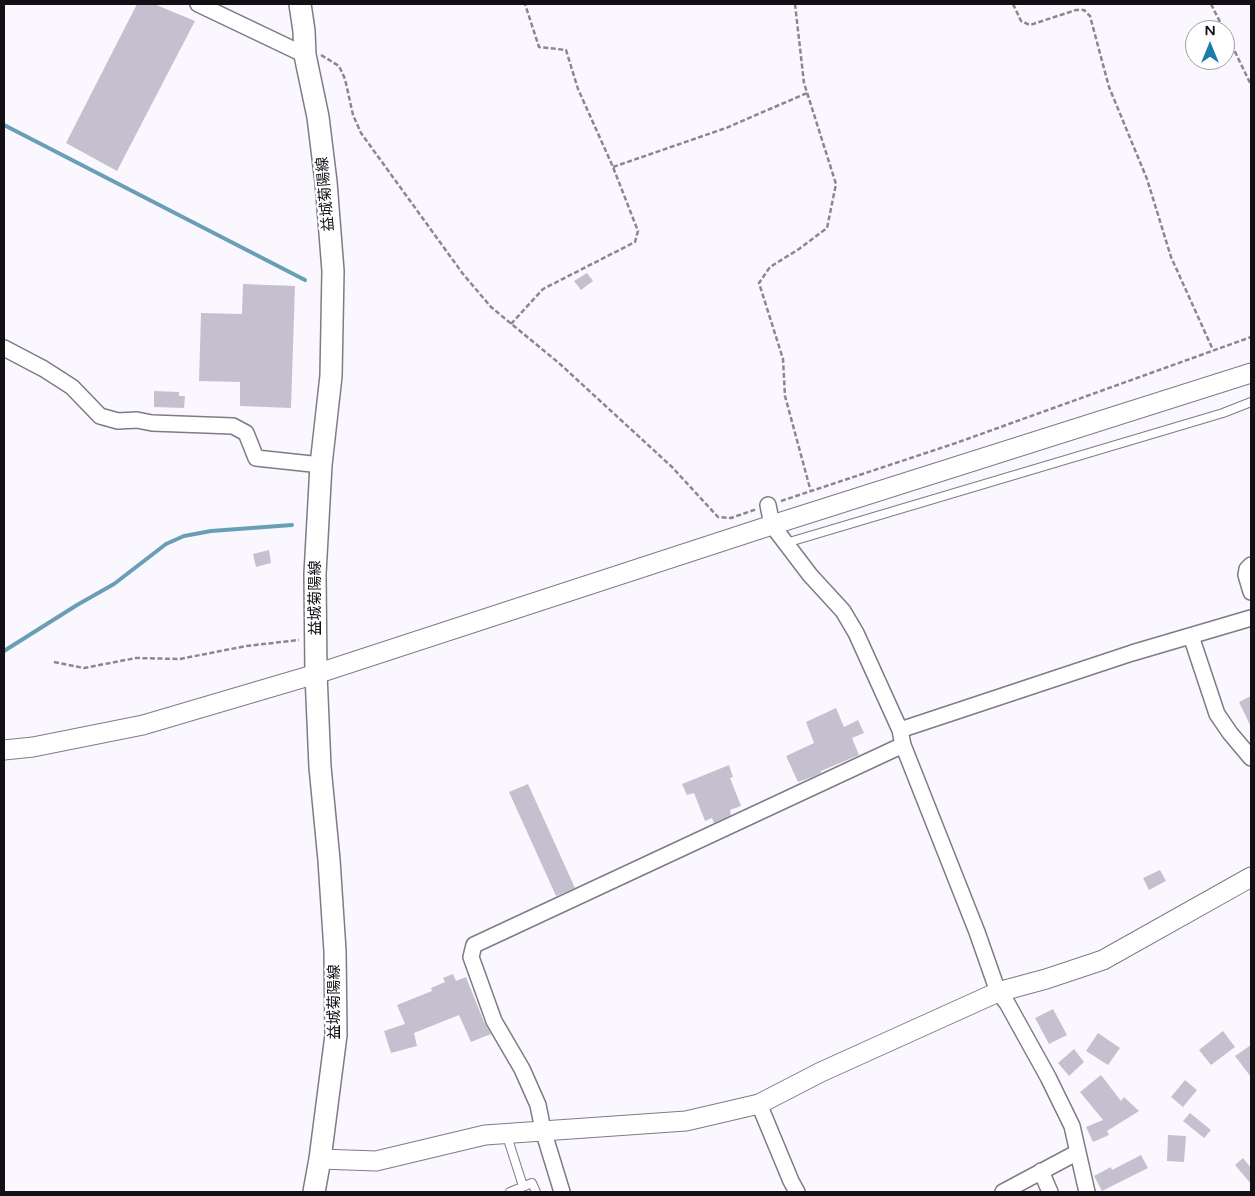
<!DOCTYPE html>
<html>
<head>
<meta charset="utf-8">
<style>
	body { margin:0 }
	#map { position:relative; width:1255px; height:1196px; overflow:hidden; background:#faf8fe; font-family:"Varela Round",sans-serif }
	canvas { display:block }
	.frame { position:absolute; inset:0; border:5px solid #121015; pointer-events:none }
	.north { position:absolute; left:1185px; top:20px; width:50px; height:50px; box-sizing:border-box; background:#fff; border:1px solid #a09fa1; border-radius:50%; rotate:0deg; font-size:14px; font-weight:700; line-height:20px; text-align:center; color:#121015 }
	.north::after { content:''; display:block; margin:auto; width:18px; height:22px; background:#1d7ba8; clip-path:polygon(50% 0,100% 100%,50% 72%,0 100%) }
</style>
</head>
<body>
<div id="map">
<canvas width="1255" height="1196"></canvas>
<div class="frame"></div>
<div class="north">N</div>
</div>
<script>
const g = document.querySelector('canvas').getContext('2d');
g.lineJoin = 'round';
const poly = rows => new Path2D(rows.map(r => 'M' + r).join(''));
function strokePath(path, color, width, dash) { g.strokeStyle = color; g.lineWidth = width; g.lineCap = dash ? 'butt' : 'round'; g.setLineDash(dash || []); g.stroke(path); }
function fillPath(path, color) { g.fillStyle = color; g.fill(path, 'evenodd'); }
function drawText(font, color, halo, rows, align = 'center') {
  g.font = font + ' "Varela Round","Noto Sans JP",sans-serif'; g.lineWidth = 4.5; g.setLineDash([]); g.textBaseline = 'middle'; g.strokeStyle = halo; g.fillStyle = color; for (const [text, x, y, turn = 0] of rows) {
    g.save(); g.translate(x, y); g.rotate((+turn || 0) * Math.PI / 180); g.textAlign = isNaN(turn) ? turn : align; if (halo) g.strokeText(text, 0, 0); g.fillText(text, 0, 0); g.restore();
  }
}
strokePath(poly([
	[4,125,305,280],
	[4,651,77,605,114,584,166,544,184,536,211,531,292,525]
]), '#699fb6', 4);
fillPath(poly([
	[137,4,154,4,195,21,117,171,66,143],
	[587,273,593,281,581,290,574,281],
	[243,284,295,286,291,408,240,406,240,382,199,381,201,313,242,314],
	[154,391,179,392,179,396,185,396,184,408,154,407],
	[269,550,271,563,256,567,253,554],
	[1251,696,1251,727,1239,702],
	[836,708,844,727,858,720,864,733,852,738,859,755,821,771,821,773,812,777,798,782,786,756,814,743,806,722],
	[729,765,733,777,730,778,741,806,730,810,731,815,714,823,712,818,705,821,694,793,687,795,682,784],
	[528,784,575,888,556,896,509,792],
	[1160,870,1166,881,1149,890,1143,878],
	[453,974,456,981,466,977,484,1022,491,1034,471,1042,459,1015,414,1033,417,1046,391,1053,384,1031,405,1024,397,1005,432,991,431,988,445,982,443,978],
	[1053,1009,1067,1035,1049,1044,1035,1018],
	[1223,1031,1235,1047,1211,1065,1199,1050],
	[1098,1033,1120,1048,1108,1065,1086,1051],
	[1251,1045,1251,1077,1235,1056],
	[1074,1049,1084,1062,1069,1076,1058,1063],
	[1101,1075,1121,1101,1124,1097,1139,1111,1107,1131,1109,1135,1093,1142,1086,1127,1103,1120,1080,1092],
	[1185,1080,1197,1090,1183,1107,1171,1097],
	[1190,1113,1211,1130,1204,1138,1183,1121],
	[1168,1135,1186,1136,1184,1162,1167,1161],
	[1141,1155,1148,1168,1102,1191,1094,1176,1111,1167,1112,1170],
	[1243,1158,1251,1168,1251,1184,1235,1165]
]), '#c5c0cf');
const service = poly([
	[786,543,1223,413,1251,402],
	[506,1133,523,1186],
	[510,1192,532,1183,536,1192]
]);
const minor = poly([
	[198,4,305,55],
	[4,348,44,369,72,387,100,416,118,421,137,420,152,423,233,426,246,433,256,458,321,465],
	[768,505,772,525,810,575,843,611,856,633,900,730,903,745,977,932,998,992,1007,1003,1048,1077,1072,1126,1087,1192],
	[1251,565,1247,569,1246,575,1251,592],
	[1191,636,1217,714,1230,733,1251,758],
	[900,730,1132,653,1251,618],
	[759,1104,791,1181,797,1192],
	[1041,1171,1050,1192],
	[562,1192,543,1130,538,1105,522,1069,494,1021,471,957,474,945,903,745],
	[1003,1192,1078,1152]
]);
const tertiary = poly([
	[4,750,33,747,143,725,316,674,772,525,1251,373],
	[320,1159,376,1161,485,1135,686,1121,759,1104,821,1072,998,992,1046,979,1103,960,1251,877]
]);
const secondary = poly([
	[300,4,304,31,305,55,318,117,326,182,333,271,331,376,321,465,315,574,316,674,320,767,329,860,335,951,336,1035,320,1159,314,1192]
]);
strokePath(service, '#7f7a88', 10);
strokePath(minor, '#7f7a88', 18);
strokePath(tertiary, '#7f7a88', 21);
strokePath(secondary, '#7f7a88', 24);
strokePath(poly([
	[795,4,804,83,836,184,827,228,799,249,770,267,759,283,783,359,785,396,811,492],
	[1013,4,1021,21,1030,25,1076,10,1084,10,1090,16,1109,87,1147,179,1171,257,1213,350],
	[1211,4,1224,30],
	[1225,31,1251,85],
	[321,55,339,66,345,79,353,115,361,133,463,274,491,307,560,364,672,467,718,517,731,518,757,509],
	[613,167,726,128,807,93],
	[511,324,543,289,635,242,638,231,613,167,578,89,566,50,539,47,525,4],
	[781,501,956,443,1251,337],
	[54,662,84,668,136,658,180,659,246,646,299,640]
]), '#8a888d', 2.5, [5, 2.5]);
strokePath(service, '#fff', 8);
strokePath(minor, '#fff', 15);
strokePath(tertiary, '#fff', 19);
strokePath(secondary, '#fff', 21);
drawText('15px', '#121015', '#fff', [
	["益城菊陽線",326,194,-95],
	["益城菊陽線",316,598,-90],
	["益城菊陽線",335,1002,-90]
]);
</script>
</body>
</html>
